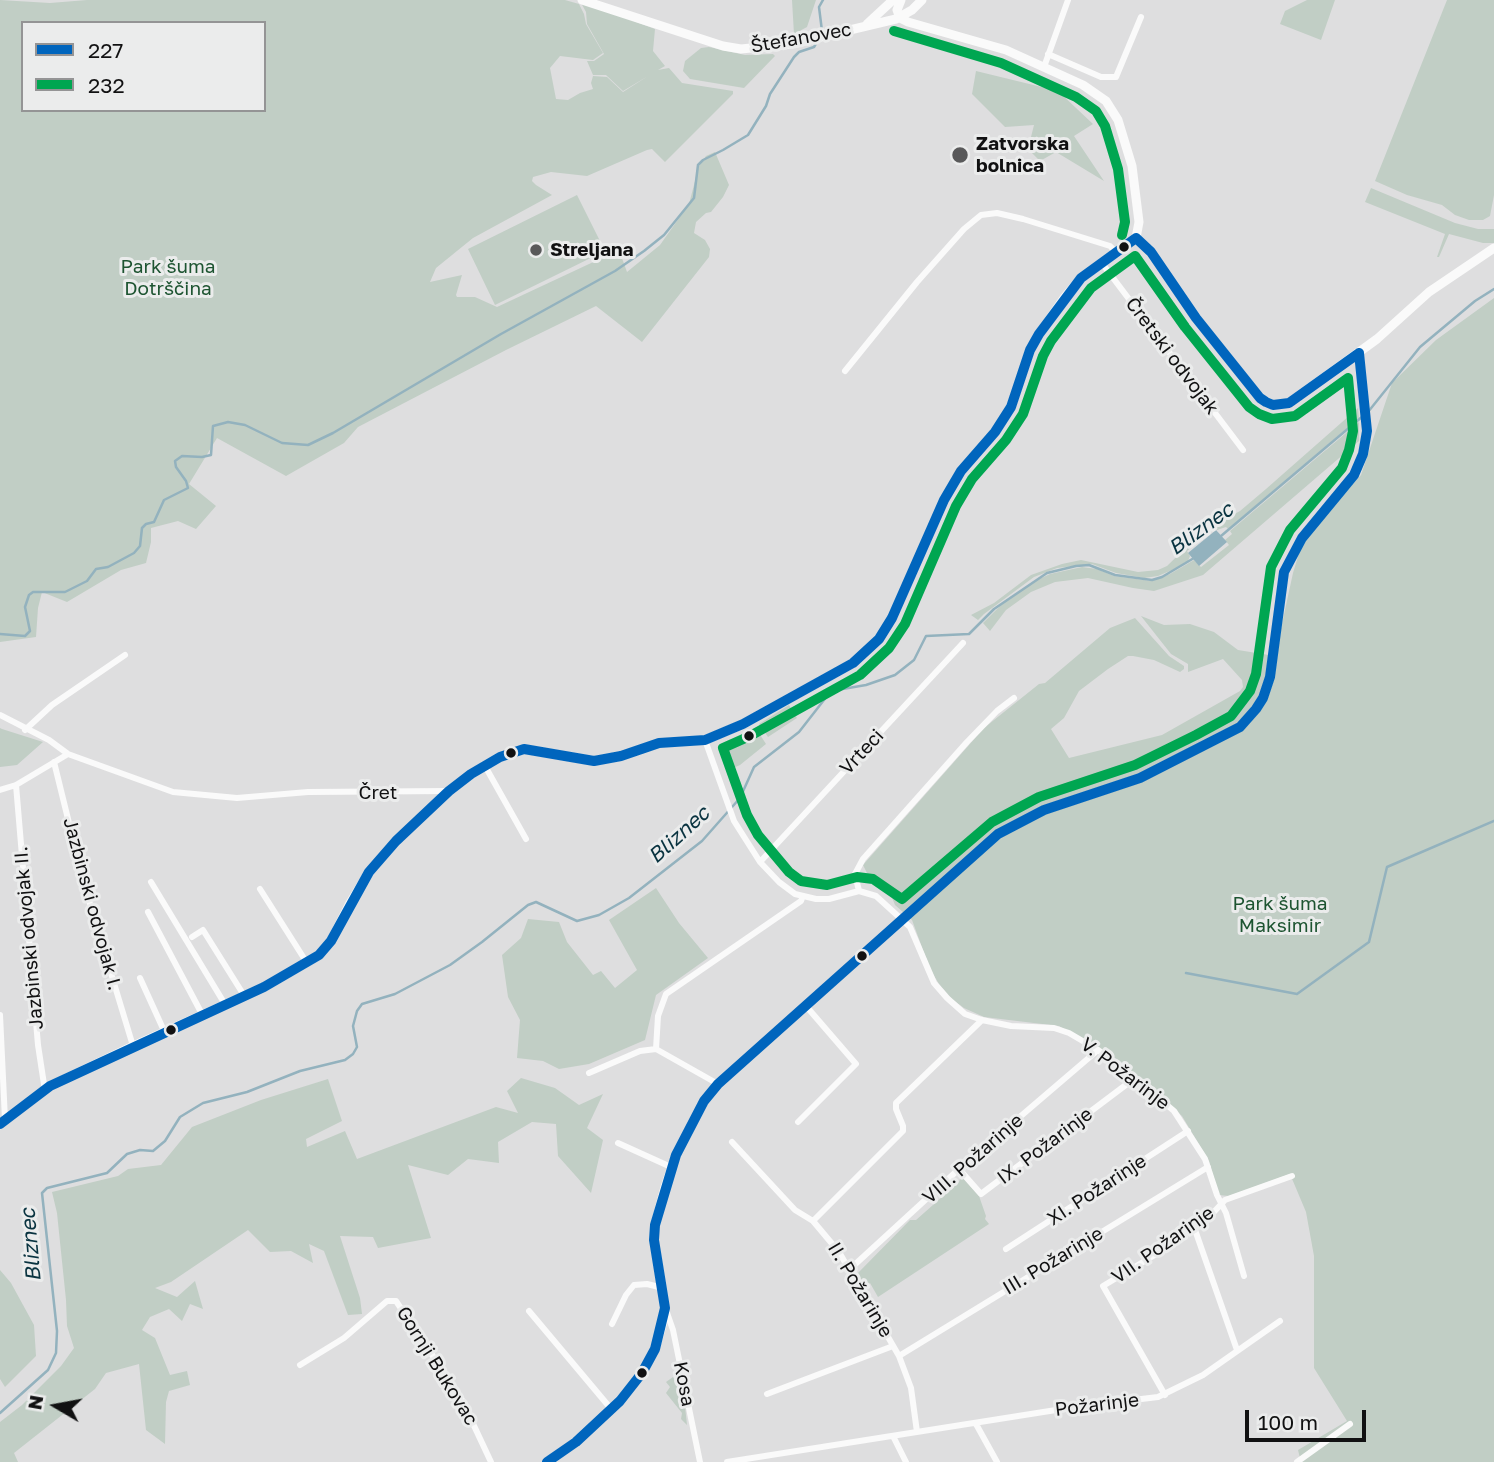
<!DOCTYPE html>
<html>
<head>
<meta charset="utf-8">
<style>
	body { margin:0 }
	#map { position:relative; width:1494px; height:1462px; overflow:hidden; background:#dededf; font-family:"Golos Text",sans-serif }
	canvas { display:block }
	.legend { position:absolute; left:21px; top:21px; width:245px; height:91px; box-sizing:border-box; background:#ebecec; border:2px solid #949495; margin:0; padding:9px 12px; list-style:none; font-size:21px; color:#111112 }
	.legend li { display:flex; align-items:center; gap:14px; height:35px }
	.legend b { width:35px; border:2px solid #949495 }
	.north { position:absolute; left:21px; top:1371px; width:70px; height:70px; -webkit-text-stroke:5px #ebecec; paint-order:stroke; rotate:280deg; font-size:19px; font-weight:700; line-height:28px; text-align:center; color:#111112 }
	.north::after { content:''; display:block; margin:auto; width:24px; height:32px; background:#111112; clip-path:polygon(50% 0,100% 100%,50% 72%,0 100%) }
	.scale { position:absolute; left:1245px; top:1410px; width:121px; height:32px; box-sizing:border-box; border:4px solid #111112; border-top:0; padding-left:9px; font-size:21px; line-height:24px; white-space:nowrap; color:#111112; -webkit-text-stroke:5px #ebecec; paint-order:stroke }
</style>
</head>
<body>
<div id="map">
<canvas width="1494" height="1462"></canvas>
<ul class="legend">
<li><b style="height:9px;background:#0065bd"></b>227</li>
<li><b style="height:9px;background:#00a651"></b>232</li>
</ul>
<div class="north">N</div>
<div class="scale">100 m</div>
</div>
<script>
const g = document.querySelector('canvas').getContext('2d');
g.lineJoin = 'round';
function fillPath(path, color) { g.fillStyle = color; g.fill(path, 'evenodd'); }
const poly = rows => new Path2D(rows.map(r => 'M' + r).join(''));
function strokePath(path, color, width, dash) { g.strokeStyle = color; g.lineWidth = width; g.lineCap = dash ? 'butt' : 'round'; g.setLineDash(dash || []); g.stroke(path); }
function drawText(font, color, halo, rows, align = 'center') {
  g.font = font + ' "Golos Text",sans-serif'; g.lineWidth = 6; g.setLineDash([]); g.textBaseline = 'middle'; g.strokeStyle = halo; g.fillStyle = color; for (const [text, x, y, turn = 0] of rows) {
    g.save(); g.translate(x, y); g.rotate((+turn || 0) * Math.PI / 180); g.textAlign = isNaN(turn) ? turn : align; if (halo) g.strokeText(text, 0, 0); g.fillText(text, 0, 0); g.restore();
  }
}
fillPath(poly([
	[0,0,50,3,87,0,565,0,579,4,584,14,586,24,603,53,593,60,560,56,550,68,556,99,568,100,580,93,593,89,591,83,593,76,607,77,623,92,648,76,623,91,606,75,593,75,587,61,594,61,604,54,587,24,586,12,580,1,655,29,653,51,665,66,658,70,669,68,682,83,733,91,733,94,665,162,652,149,647,150,587,176,551,172,533,177,532,181,536,185,552,195,473,238,436,268,430,282,462,275,456,295,457,297,475,297,497,307,619,250,627,272,660,245,689,204,699,166,706,156,715,152,729,185,723,197,711,212,706,213,696,222,694,233,705,240,710,249,709,257,642,342,596,306,506,350,358,427,344,443,286,476,217,438,189,484,216,506,196,529,178,521,151,528,151,542,146,563,121,570,67,602,42,592,38,608,36,637,0,642],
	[23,23,264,23,264,110,23,110],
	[792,0,816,0,807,27,794,34],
	[1307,0,1335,0,1321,40,1280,24,1285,11],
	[1447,0,1494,0,1494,195,1490,216,1483,220,1469,220,1455,215,1442,205,1407,195,1375,181],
	[709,47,745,55,773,54,775,56,744,88,690,79,683,71,685,61,701,48],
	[976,71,1058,91,1093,124,1074,136,1104,181,1056,152,1040,161,1028,149,1034,125,1005,127,972,94],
	[1371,188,1455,223,1478,229,1494,229,1494,243,1483,243,1449,234,1439,257,1437,257,1445,234,1365,202],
	[577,195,605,251,495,305,468,249],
	[1494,298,1494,1462,1301,1462,1298,1450,1347,1421,1314,1368,1314,1256,1306,1212,1290,1174,1229,1196,1219,1195,1209,1161,1182,1116,1120,1061,1059,1026,984,1017,964,1008,952,999,939,984,930,969,912,920,895,905,889,890,870,879,863,865,984,728,1039,684,1045,683,1110,628,1135,618,1169,656,1184,666,1184,669,1180,672,1154,660,1133,656,1128,656,1108,669,1079,691,1064,718,1051,729,1069,758,1162,735,1240,691,1243,687,1242,680,1223,659,1188,672,1188,664,1171,654,1141,616,1164,625,1190,624,1214,632,1238,650,1275,656,1293,573,1303,540,1361,475,1392,383,1436,340],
	[1358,408,1359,418,1228,529,1226,527,1217,530,1214,528,1187,551,1190,556,1188,561,1172,570,1158,576,1144,578,1116,573,1092,564,1057,568,1034,577,984,614,978,620,971,615,994,603,1031,575,1062,564,1081,560,1138,572,1158,570,1167,566,1203,531,1240,511,1266,489],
	[1359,422,1359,441,1203,575,1154,591,1133,588,1088,578,1055,582,1031,592,1006,610,990,631,983,623,1000,606,1035,581,1050,574,1082,567,1097,569,1114,576,1151,581,1170,574,1194,560,1201,567,1229,545,1225,540,1232,534,1230,531],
	[789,705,797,718,768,737,759,724],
	[0,728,2,729,43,742,17,765,0,767],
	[757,730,766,744,740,765,731,769,722,750],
	[656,888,679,923,708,958,656,995,645,1040,589,1064,559,1069,543,1061,517,1058,520,1020,508,997,502,955,521,938,528,919,559,922,567,942,593,975,601,971,615,988,637,970,609,920],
	[521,1078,555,1088,579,1105,603,1094,587,1128,603,1140,591,1193,558,1156,556,1124,532,1122,498,1142,499,1163,468,1159,448,1175,408,1165,431,1238,378,1248,373,1237,340,1236,360,1298,362,1314,348,1315,324,1251,309,1244,313,1263,291,1251,270,1252,248,1230,171,1282,155,1288,177,1297,195,1281,203,1309,190,1304,182,1321,169,1309,150,1317,142,1330,155,1338,170,1375,187,1371,190,1385,169,1391,166,1402,165,1444,146,1430,139,1364,106,1373,95,1389,14,1453,18,1462,0,1462,0,1422,22,1405,61,1366,74,1348,67,1326,66,1300,57,1213,52,1192,118,1176,128,1169,161,1165,192,1127,261,1100,328,1079,342,1121,306,1139,307,1147,345,1131,357,1159,496,1107,518,1113,507,1091],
	[961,1176,979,1196,986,1216,985,1219,989,1224,878,1297,870,1283,865,1286,858,1273,910,1220,916,1220,959,1182],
	[0,1270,11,1283,34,1325,36,1356,5,1387,0,1379],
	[673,1377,684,1397,687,1425,681,1419,682,1413,666,1393,670,1387,666,1382]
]), '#c1cec5');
fillPath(poly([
	[1216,530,1227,542,1199,566,1188,553]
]), '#93b2be');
strokePath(poly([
	[820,35,822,31,819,7,823,0],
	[1368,412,1420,347,1475,301,1494,289],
	[1221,536,1363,416],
	[0,634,25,636,30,631,25,607,29,595,33,592,65,592,87,581,96,569,108,567,134,553,140,546,142,528,146,524,154,522,164,500,188,488,186,481,176,467,175,461,182,456,202,457,211,455,213,426,228,422,245,425,282,443,308,445,333,433,501,334,615,271,644,251,664,235,694,198,698,165,703,160,723,150,748,135,766,106,770,94,794,57,799,52,814,47,817,42],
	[1186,973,1297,994,1369,942,1387,867,1494,821],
	[0,1413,48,1370,56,1353,57,1331,42,1193,47,1188,107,1173,127,1154,140,1150,153,1151,165,1141,180,1117,203,1103,247,1092,300,1071,345,1060,353,1054,357,1047,353,1026,357,1011,362,1004,395,994,450,965,482,942,528,905,536,902,577,921,599,915,629,898,702,841,740,798,754,767,799,732,831,691,866,685,895,675,914,660,926,636,969,634,994,609,1047,573,1076,566,1089,565,1115,575,1152,580,1162,577,1194,558]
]), '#93b2be', 2.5);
strokePath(poly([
	[1048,54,1101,77,1116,77,1141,17],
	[1044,67,1068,0],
	[1101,262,1243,450],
	[845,371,917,282,964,229,981,215,997,213,1023,219,1110,246,1116,252],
	[0,715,49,740,68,754,173,792,237,798,308,792,449,791],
	[25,730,52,705,125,655],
	[705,740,734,821,760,862,779,882,795,894,816,899,829,899,859,891,876,896,910,927,934,983,947,998,965,1014,982,1020,1011,1026,1054,1028,1069,1033,1098,1050,1135,1078,1174,1111,1205,1159,1217,1195,1226,1213,1244,1276],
	[54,762,84,884,133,1046],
	[485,766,526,839],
	[16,785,38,1045,45,1091],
	[0,790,16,785,68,754],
	[760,862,963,643],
	[151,882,226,1006],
	[260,889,307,963],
	[859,891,855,874,863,859,967,742,997,711,1014,698],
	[148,912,203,1016],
	[192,937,203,930,245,997],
	[140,978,165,1033],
	[0,1015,5,1120],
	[656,1049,658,1016,666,994,801,901,803,896],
	[589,1073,640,1051,656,1049,718,1084],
	[798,1122,856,1064,806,1006],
	[732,1142,795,1210,813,1221,839,1252,899,1356,911,1388,917,1432],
	[618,1143,671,1167],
	[959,1169,981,1194,1135,1078],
	[813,1221,903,1131,903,1126,896,1109,896,1103,982,1020],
	[1194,1227,1237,1350],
	[1006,1249,1188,1131],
	[850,1269,959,1169,1098,1050],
	[666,1310,673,1330,700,1462],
	[529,1311,612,1410],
	[612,1324,626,1295,634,1285,647,1284,663,1288],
	[899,1356,1208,1167],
	[300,1365,344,1338,387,1301,396,1301,461,1398,491,1462],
	[767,1394,893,1346],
	[1165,1395,1103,1286,1153,1256,1212,1214,1225,1200,1292,1176],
	[976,1424,997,1462],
	[893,1436,906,1462],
	[727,1462,1075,1407,1158,1397,1203,1375,1280,1321],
	[1297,1462,1350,1424]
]), '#fafafa', 6);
strokePath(poly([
	[582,0,723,46,741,49,791,44,896,19,912,10,922,0],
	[900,18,908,22,1006,50,1083,85,1106,101,1118,120,1132,166,1139,222,1136,238],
	[900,18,897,10,901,0],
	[867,24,893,0],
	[1136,238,1151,252,1196,318,1260,398,1273,405,1289,403,1377,339,1429,292,1494,248],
	[0,1124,50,1086,133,1046,264,987,319,955,331,941,350,903,369,872,396,841,449,791,471,774,500,757,524,749,594,761,621,756,659,743,705,740,743,724,853,663,879,639,892,618,944,500,961,471,995,432,1011,407,1030,350,1039,334,1064,298,1081,278,1136,238],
	[547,1462,576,1442,620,1401,642,1373,655,1349,663,1322,665,1308,654,1240,655,1225,665,1187,676,1155,704,1101,718,1084,998,834,1044,810,1140,778,1240,727,1256,709,1263,698,1270,677,1284,572,1302,538,1354,475,1363,454,1367,431,1359,353]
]), '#fafafa', 9);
strokePath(poly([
	[1136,238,1151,252,1196,318,1260,398,1266,402,1273,405,1289,403,1359,353],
	[0,1124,50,1086,264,987,319,955,331,941,369,872,396,841,449,791,471,774,500,757,524,749,594,761,621,756,659,743,705,740,743,724,853,663,879,639,892,618,944,500,961,471,995,432,1011,407,1030,350,1039,334,1081,278,1136,238],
	[547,1462,576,1442,620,1401,642,1373,655,1349,665,1308,654,1240,655,1225,676,1155,704,1101,718,1084,998,834,1044,810,1140,778,1240,727,1256,709,1263,698,1270,677,1284,572,1302,538,1354,475,1363,454,1367,431,1359,353]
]), '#0065bd', 10);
strokePath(poly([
	[894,31,1001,63,1076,97,1096,111,1105,126,1118,169,1125,222,1122,235],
	[1135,256,1185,327,1249,407,1259,414,1272,419,1295,416,1348,378,1353,431,1349,450,1342,468,1290,530,1271,567,1256,674,1250,691,1231,716,1196,735,1135,765,1039,797,992,822,902,899,873,879,857,877,827,885,801,881,789,872,758,835,747,815,723,748,750,736,860,675,889,648,905,624,956,506,972,479,1006,440,1023,414,1043,356,1051,341,1091,288,1135,256]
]), '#00a651', 10);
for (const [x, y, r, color] of [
	[960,155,9,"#59595a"],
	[1124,247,6,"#111112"],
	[536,250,7,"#59595a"],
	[749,736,6,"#111112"],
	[511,753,6,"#111112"],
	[862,956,6,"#111112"],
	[171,1030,6,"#111112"],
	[642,1373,6,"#111112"]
]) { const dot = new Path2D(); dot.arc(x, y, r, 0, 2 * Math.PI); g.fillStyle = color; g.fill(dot); strokePath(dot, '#ebecec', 2.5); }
drawText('19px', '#111112', '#ebecec', [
	["Štefanovec",801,38,-10],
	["Čretski odvojak",1172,356,53],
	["Vrteci",862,752,-47],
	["Čret",378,793],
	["Jazbinski odvojak I.",92,904,75],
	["Jazbinski odvojak II.",29,938,-95],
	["V. Požarinje",1125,1074,37],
	["IX. Požarinje",1045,1146,-37],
	["VIII. Požarinje",973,1159,-41],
	["XI. Požarinje",1097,1190,-33],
	["VII. Požarinje",1163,1245,-35],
	["III. Požarinje",1053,1261,-31],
	["II. Požarinje",860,1290,59],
	["Gornji Bukovac",437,1366,58],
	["Kosa",684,1384,79],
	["Požarinje",1097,1405,-7]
]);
drawText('bold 19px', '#111112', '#ebecec', [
	["Zatvorska",976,144],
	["bolnica",976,166],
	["Streljana",550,250]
], 'left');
drawText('19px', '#1d5431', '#ebecec', [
	["Park šuma",168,267],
	["Dotrščina",168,289],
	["Park šuma",1280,904],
	["Maksimir",1280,926]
]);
drawText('italic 21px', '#093340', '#ebecec', [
	["Bliznec",1201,529,-36],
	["Bliznec",679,835,-42],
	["Bliznec",31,1245,-95]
]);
</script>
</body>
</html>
